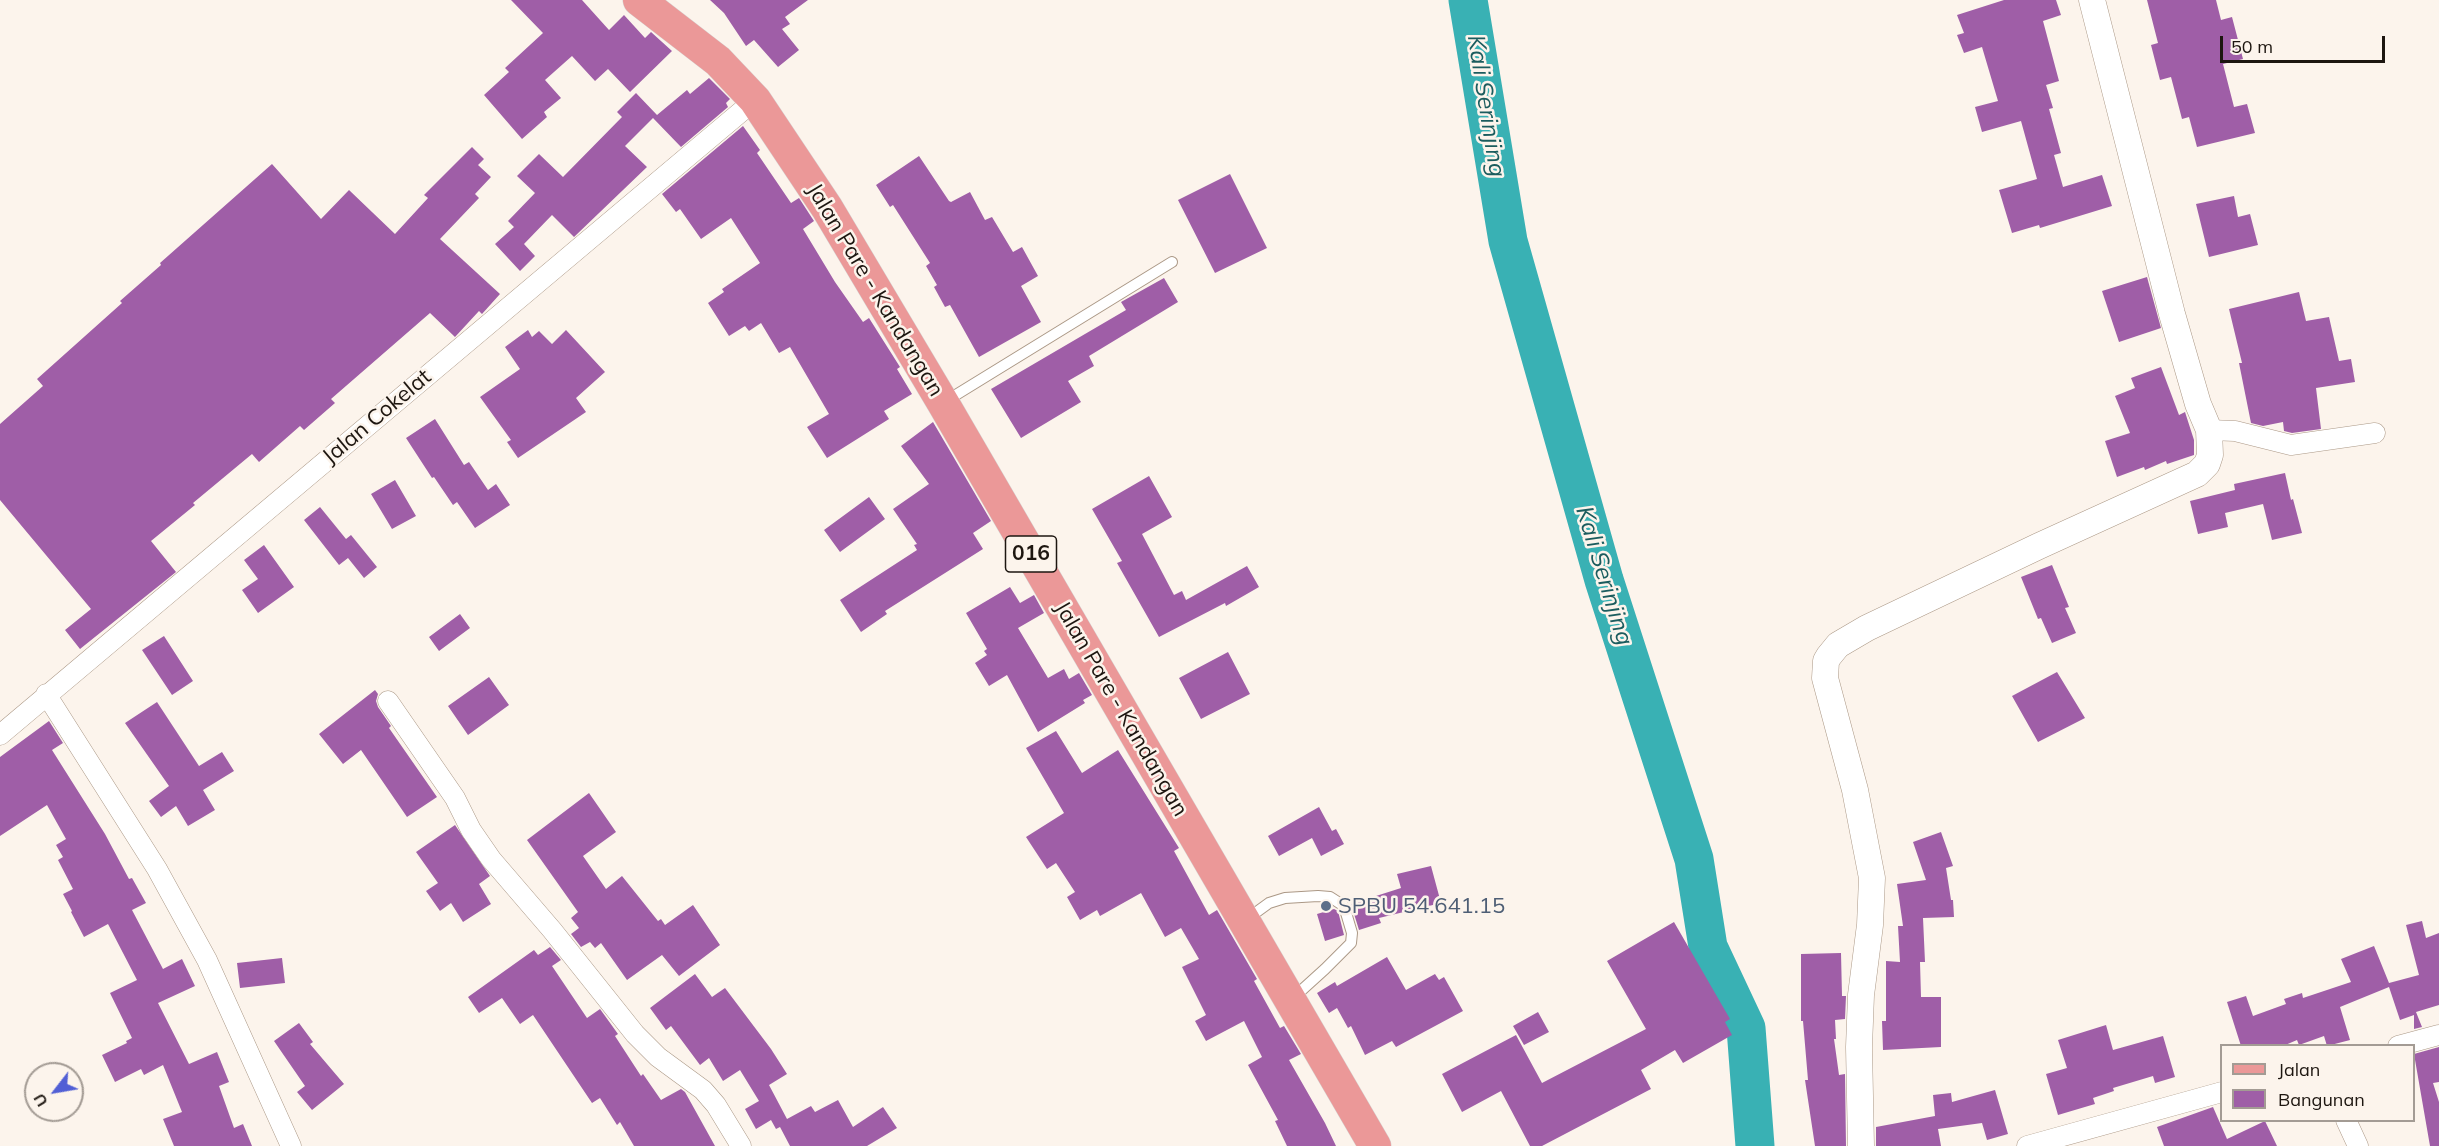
<!DOCTYPE html>
<html>
<head>
<meta charset="utf-8">
<style>
	body { margin:0 }
	#map { position:relative; width:2439px; height:1146px; overflow:hidden; background:#fcf4ec; font-family:Mulish,sans-serif }
	canvas { display:block }
	.legend { position:absolute; left:2220px; top:1044px; width:195px; height:78px; box-sizing:border-box; background:#fcf4ec; border:2px solid #a39b94; margin:0; padding:8px 10px; list-style:none; font-size:18px; color:#1d1610 }
	.legend li { display:flex; align-items:center; gap:12px; height:30px }
	.legend b { width:30px; border:2px solid #a39b94 }
	.north { position:absolute; left:24px; top:1062px; width:60px; height:60px; box-sizing:border-box; background:#fcf4ec; border:2px solid #a39b94; border-radius:50%; rotate:239deg; font-size:16px; font-weight:700; line-height:24px; text-align:center; color:#1d1610 }
	.north::after { content:''; display:block; margin:auto; width:21px; height:27px; background:#515fd5; clip-path:polygon(50% 0,100% 100%,50% 72%,0 100%) }
	.scale { position:absolute; left:2220px; top:36px; width:165px; height:27px; box-sizing:border-box; border:3px solid #1d1610; border-top:0; padding-left:8px; font-size:18px; line-height:21px; white-space:nowrap; color:#1d1610; -webkit-text-stroke:4px #fcf4ec; paint-order:stroke }
</style>
</head>
<body>
<div id="map">
<canvas width="2439" height="1146"></canvas>
<ul class="legend">
<li><b style="height:8px;background:#eb9898"></b>Jalan</li>
<li><b style="height:16px;background:#9f5ea7"></b>Bangunan</li>
</ul>
<div class="north">U</div>
<div class="scale">50 m</div>
</div>
<script>
const g = document.querySelector('canvas').getContext('2d');
g.lineJoin = 'round';
const poly = rows => new Path2D(rows.map(r => 'M' + r).join(''));
function strokePath(path, color, width, dash) { g.strokeStyle = color; g.lineWidth = width; g.lineCap = dash ? 'butt' : 'round'; g.setLineDash(dash || []); g.stroke(path); }
function fillPath(path, color) { g.fillStyle = color; g.fill(path, 'evenodd'); }
function drawText(font, color, halo, rows, align = 'center') {
  g.font = font + ' Mulish,sans-serif'; g.lineWidth = 5; g.setLineDash([]); g.textBaseline = 'middle'; g.strokeStyle = halo; g.fillStyle = color; for (const [text, x, y, turn = 0] of rows) {
    g.save(); g.translate(x, y); g.rotate((+turn || 0) * Math.PI / 180); g.textAlign = isNaN(turn) ? turn : align; if (halo) g.strokeText(text, 0, 0); g.fillText(text, 0, 0); g.restore();
  }
}
strokePath(poly([
	[1468,0,1508,241,1604,580,1694,859,1708,947,1746,1028,1755,1146]
]), '#39b1b4', 39);
fillPath(poly([
	[511,0,582,0,609,30,624,15,645,38,651,32,672,51,630,92,608,69,595,81,572,56,545,80,561,98,544,112,547,117,522,139,484,95,509,72,505,68,543,33],
	[710,0,808,0,785,17,790,24,782,29,799,50,778,67,754,40,746,46,724,13],
	[2004,0,2056,0,2061,15,2043,21,2059,81,2046,85,2053,108,2049,109,2061,153,2054,155,2063,187,2102,175,2112,206,2040,228,2039,225,2012,233,1999,190,2037,179,2021,121,1982,132,1975,107,1998,101,1982,47,1964,53,1957,35,1964,33,1957,15],
	[2147,0,2216,0,2221,20,2232,17,2243,59,2223,64,2234,107,2247,104,2255,133,2197,147,2189,117,2182,119,2171,77,2160,80,2151,45,2158,43],
	[709,78,730,99,726,103,728,107,681,147,653,118,625,146,647,167,574,237,552,215,524,244,535,256,520,271,495,244,514,227,508,221,535,193,517,176,539,154,563,177,622,117,617,112,636,93,657,115,687,90,690,94],
	[743,126,760,150,757,153,791,203,799,198,812,218,814,221,803,229,835,282,863,322,869,318,900,367,897,369,912,394,884,411,889,419,827,458,807,427,829,414,790,347,779,353,761,323,749,331,745,326,729,336,708,303,724,292,722,289,760,263,731,218,701,239,680,209,676,212,662,194],
	[472,147,484,159,478,165,491,177,475,194,479,198,440,239,500,294,482,314,479,311,455,337,430,313,331,399,335,403,304,430,300,426,259,462,252,454,193,503,195,505,151,541,176,572,80,649,65,630,91,609,0,500,0,424,43,386,37,379,122,303,120,301,161,265,160,263,272,164,321,219,349,190,395,234,428,198,424,195],
	[919,156,949,201,951,202,970,192,985,220,992,217,1013,252,1022,247,1038,276,1021,286,1041,322,979,357,950,305,945,307,934,287,937,285,926,266,930,263,893,205,890,207,876,185],
	[1230,174,1267,248,1215,273,1178,200],
	[2234,196,2238,217,2250,214,2258,245,2209,257,2196,204],
	[2147,277,2161,328,2119,342,2102,291],
	[1164,278,1178,302,1089,356,1094,366,1068,381,1081,402,1021,438,991,389,1126,310,1121,302],
	[2299,292,2306,321,2329,317,2339,361,2351,359,2355,382,2316,388,2321,429,2292,433,2284,431,2283,422,2263,426,2251,423,2239,363,2242,363,2229,309],
	[528,330,532,337,539,331,552,344,566,330,605,372,576,398,586,412,518,458,507,442,511,440,480,397,520,369,505,347],
	[2161,367,2179,415,2185,412,2194,440,2194,455,2167,464,2166,461,2145,470,2144,467,2117,477,2105,441,2130,433,2115,396,2135,388,2131,378],
	[435,419,464,465,469,462,488,490,496,484,510,505,475,528,457,502,453,505,434,477,432,478,406,438],
	[933,422,991,521,973,533,983,549,885,611,887,614,861,632,840,600,917,550,914,545,917,544,893,509,929,484,901,446],
	[2285,473,2291,500,2293,499,2302,533,2272,540,2263,504,2225,513,2228,527,2198,534,2190,501,2235,490,2234,484],
	[1149,476,1172,517,1142,534,1174,595,1182,591,1186,600,1247,566,1259,587,1226,606,1225,603,1159,637,1117,563,1122,561,1092,509],
	[395,480,416,516,392,529,371,494],
	[869,497,885,519,840,552,824,530],
	[320,507,346,539,351,535,377,567,364,578,348,558,339,565,304,520],
	[264,545,294,587,258,613,242,590,258,579,244,560],
	[2052,565,2069,607,2065,608,2076,633,2052,643,2041,618,2038,619,2021,577],
	[1010,587,1020,603,1034,595,1044,613,1018,628,1048,678,1064,669,1069,679,1079,673,1092,695,1083,700,1085,703,1038,732,1007,675,989,686,975,663,987,655,984,651,987,649,966,613],
	[460,614,470,628,439,651,429,637],
	[164,636,193,681,172,695,142,650],
	[1228,652,1250,694,1201,719,1179,678],
	[2057,672,2085,718,2038,742,2012,696],
	[489,677,509,705,468,735,448,706],
	[375,690,378,694,376,701,378,707,391,726,389,728,437,797,407,817,361,750,343,764,319,734],
	[157,702,199,766,222,752,234,771,203,790,215,810,188,826,176,806,161,817,149,801,169,786,125,723],
	[49,721,63,743,52,750,105,834,129,879,132,878,146,903,132,910,163,969,182,959,195,986,158,1003,189,1064,217,1052,229,1082,219,1086,234,1128,243,1124,252,1146,174,1146,163,1119,182,1112,163,1065,144,1075,141,1069,115,1082,102,1055,127,1043,126,1041,132,1038,110,993,137,980,108,924,84,937,71,912,72,911,63,894,73,889,58,860,63,857,56,845,66,839,47,805,0,836,0,757],
	[1056,731,1082,773,1118,750,1179,848,1174,851,1209,915,1217,910,1257,979,1254,981,1280,1028,1284,1026,1301,1054,1289,1060,1325,1123,1336,1146,1287,1146,1275,1121,1278,1120,1248,1065,1262,1057,1244,1021,1206,1041,1195,1021,1206,1015,1182,967,1199,959,1181,928,1165,937,1141,893,1100,916,1097,910,1080,920,1067,897,1075,892,1056,863,1047,869,1026,837,1064,813,1026,748],
	[589,793,616,832,583,856,606,889,622,876,658,921,661,919,665,925,693,905,720,945,679,976,662,955,627,980,601,943,595,948,590,942,581,947,571,934,579,928,571,918,578,912,527,840],
	[1319,807,1332,831,1336,829,1344,844,1321,856,1312,838,1279,856,1268,836],
	[455,825,490,876,479,884,491,904,463,922,451,903,440,911,426,891,438,883,416,852],
	[1941,832,1953,866,1946,868,1951,900,1953,900,1954,917,1923,918,1925,962,1920,962,1921,997,1941,997,1941,1047,1883,1050,1882,1021,1886,1021,1886,961,1900,962,1898,926,1903,926,1897,884,1926,880,1913,842],
	[1431,866,1441,903,1379,918,1381,923,1359,930,1351,904,1401,888,1397,874],
	[1334,909,1338,911,1344,935,1325,941,1317,914],
	[2422,921,2426,938,2439,933,2439,1005,2416,1012,2422,1027,2414,1029,2414,1015,2400,1020,2389,987,2340,1007,2350,1040,2327,1046,2324,1036,2299,1045,2297,1040,2283,1046,2241,1046,2227,1002,2246,996,2253,1016,2286,1004,2284,999,2302,993,2303,998,2351,982,2341,959,2374,946,2389,983,2419,975,2406,925],
	[1674,922,1730,1019,1725,1022,1732,1035,1683,1063,1675,1050,1641,1070,1651,1089,1542,1146,1530,1146,1501,1091,1462,1112,1442,1074,1516,1035,1542,1083,1646,1029,1607,961],
	[550,947,561,960,552,966,587,1018,600,1009,618,1034,615,1036,641,1076,643,1074,661,1100,681,1089,685,1092,715,1146,634,1146,620,1122,617,1125,600,1098,592,1103,533,1015,520,1024,502,998,479,1013,468,997,534,950,538,955],
	[1841,953,1842,996,1846,996,1845,1019,1835,1020,1836,1039,1834,1039,1839,1075,1845,1074,1846,1146,1815,1146,1805,1080,1808,1080,1803,1021,1801,1021,1801,954],
	[1387,957,1406,990,1435,974,1439,980,1444,977,1463,1011,1396,1047,1392,1041,1365,1055,1351,1026,1348,1028,1337,1008,1329,1013,1317,993,1335,982,1337,986],
	[282,958,285,983,240,988,237,963],
	[695,974,712,997,725,988,771,1049,787,1074,769,1085,787,1119,811,1106,815,1112,838,1100,853,1127,883,1107,897,1128,867,1146,790,1146,780,1127,776,1129,771,1120,756,1129,745,1109,759,1101,740,1070,723,1081,709,1058,700,1065,671,1026,666,1030,650,1008],
	[1538,1012,1549,1032,1524,1045,1513,1026],
	[299,1023,313,1042,310,1044,344,1084,312,1110,297,1092,305,1086,274,1041],
	[2106,1025,2113,1050,2163,1036,2175,1077,2155,1083,2153,1076,2113,1088,2114,1091,2093,1098,2095,1104,2058,1115,2046,1074,2067,1068,2058,1040],
	[2439,1047,2439,1082,2433,1083,2439,1102,2439,1146,2430,1146,2414,1054],
	[1995,1090,2008,1134,1987,1140,1982,1123,1938,1129,1941,1146,1876,1146,1876,1127,1935,1116,1933,1095,1951,1093,1952,1102],
	[2213,1107,2227,1139,2265,1121,2277,1146,2164,1146,2157,1127]
]), '#9f5ea7');
const service = poly([
	[946,401,1172,262],
	[1247,919,1269,903,1285,898,1318,896,1330,897,1344,906,1352,933,1351,943,1325,969,1293,998]
]);
const minor = poly([
	[2209,430,2235,431,2291,445,2375,433],
	[46,694,157,869,207,960,291,1146],
	[388,701,455,798,471,830,491,859,552,930,635,1034,658,1057,703,1090,716,1105,741,1146],
	[0,735,755,100],
	[2398,1046,2439,1035],
	[2346,1120,2358,1146],
	[2027,1146,2222,1092]
]);
const tertiary = poly([
	[1861,1146,1859,1047,1861,995,1870,925,1872,878,1855,790,1825,678,1826,661,1829,656,1838,645,1867,628,2039,546,2197,474,2207,464,2210,455,2209,430,2198,404,2172,314,2092,0]
]);
const primary = poly([
	[639,0,718,61,755,100,827,208,943,403,1375,1146]
]);
strokePath(service, '#ab9886', 12);
strokePath(minor, '#ab9886', 21);
strokePath(tertiary, '#ab9886', 27);
strokePath(primary, '#d6d5d4', 33);
strokePath(service, '#fff', 10);
strokePath(minor, '#fff', 20);
strokePath(tertiary, '#fff', 26);
strokePath(primary, '#eb9898', 32);
for (const [x, y, r, color] of [
	[1326,906,6,"#5c6f8a"]
]) { const dot = new Path2D(); dot.arc(x, y, r, 0, 2 * Math.PI); g.fillStyle = color; g.fill(dot); strokePath(dot, '#fcf4ec', 2); }
for (const [x, y, w] of [
	[1031,554,51]
]) { const box = new Path2D(); box.roundRect(x - w / 2, y - 18, w, 36, 4.5); g.fillStyle = '#fcf4ec'; g.fill(box); strokePath(box, '#1d1610', 1.5); }
drawText('bold 21px', '#1d1610', null, [
	["016",1031,554]
]);
drawText('22px', '#1d1610', '#fcf4ec', [
	["Jalan Pare - Kandangan",875,290,59],
	["Jalan Cokelat",377,417,-40],
	["Jalan Pare - Kandangan",1121,709,60]
]);
drawText('22px', '#4e5e75', '#fcf4ec', [
	["SPBU 54.641.15",1338,906]
], 'left');
drawText('italic 24px', '#1b5c5e', '#fcf4ec', [
	["Kali Serinjing",1486,106,81],
	["Kali Serinjing",1604,576,73]
]);
</script>
</body>
</html>
